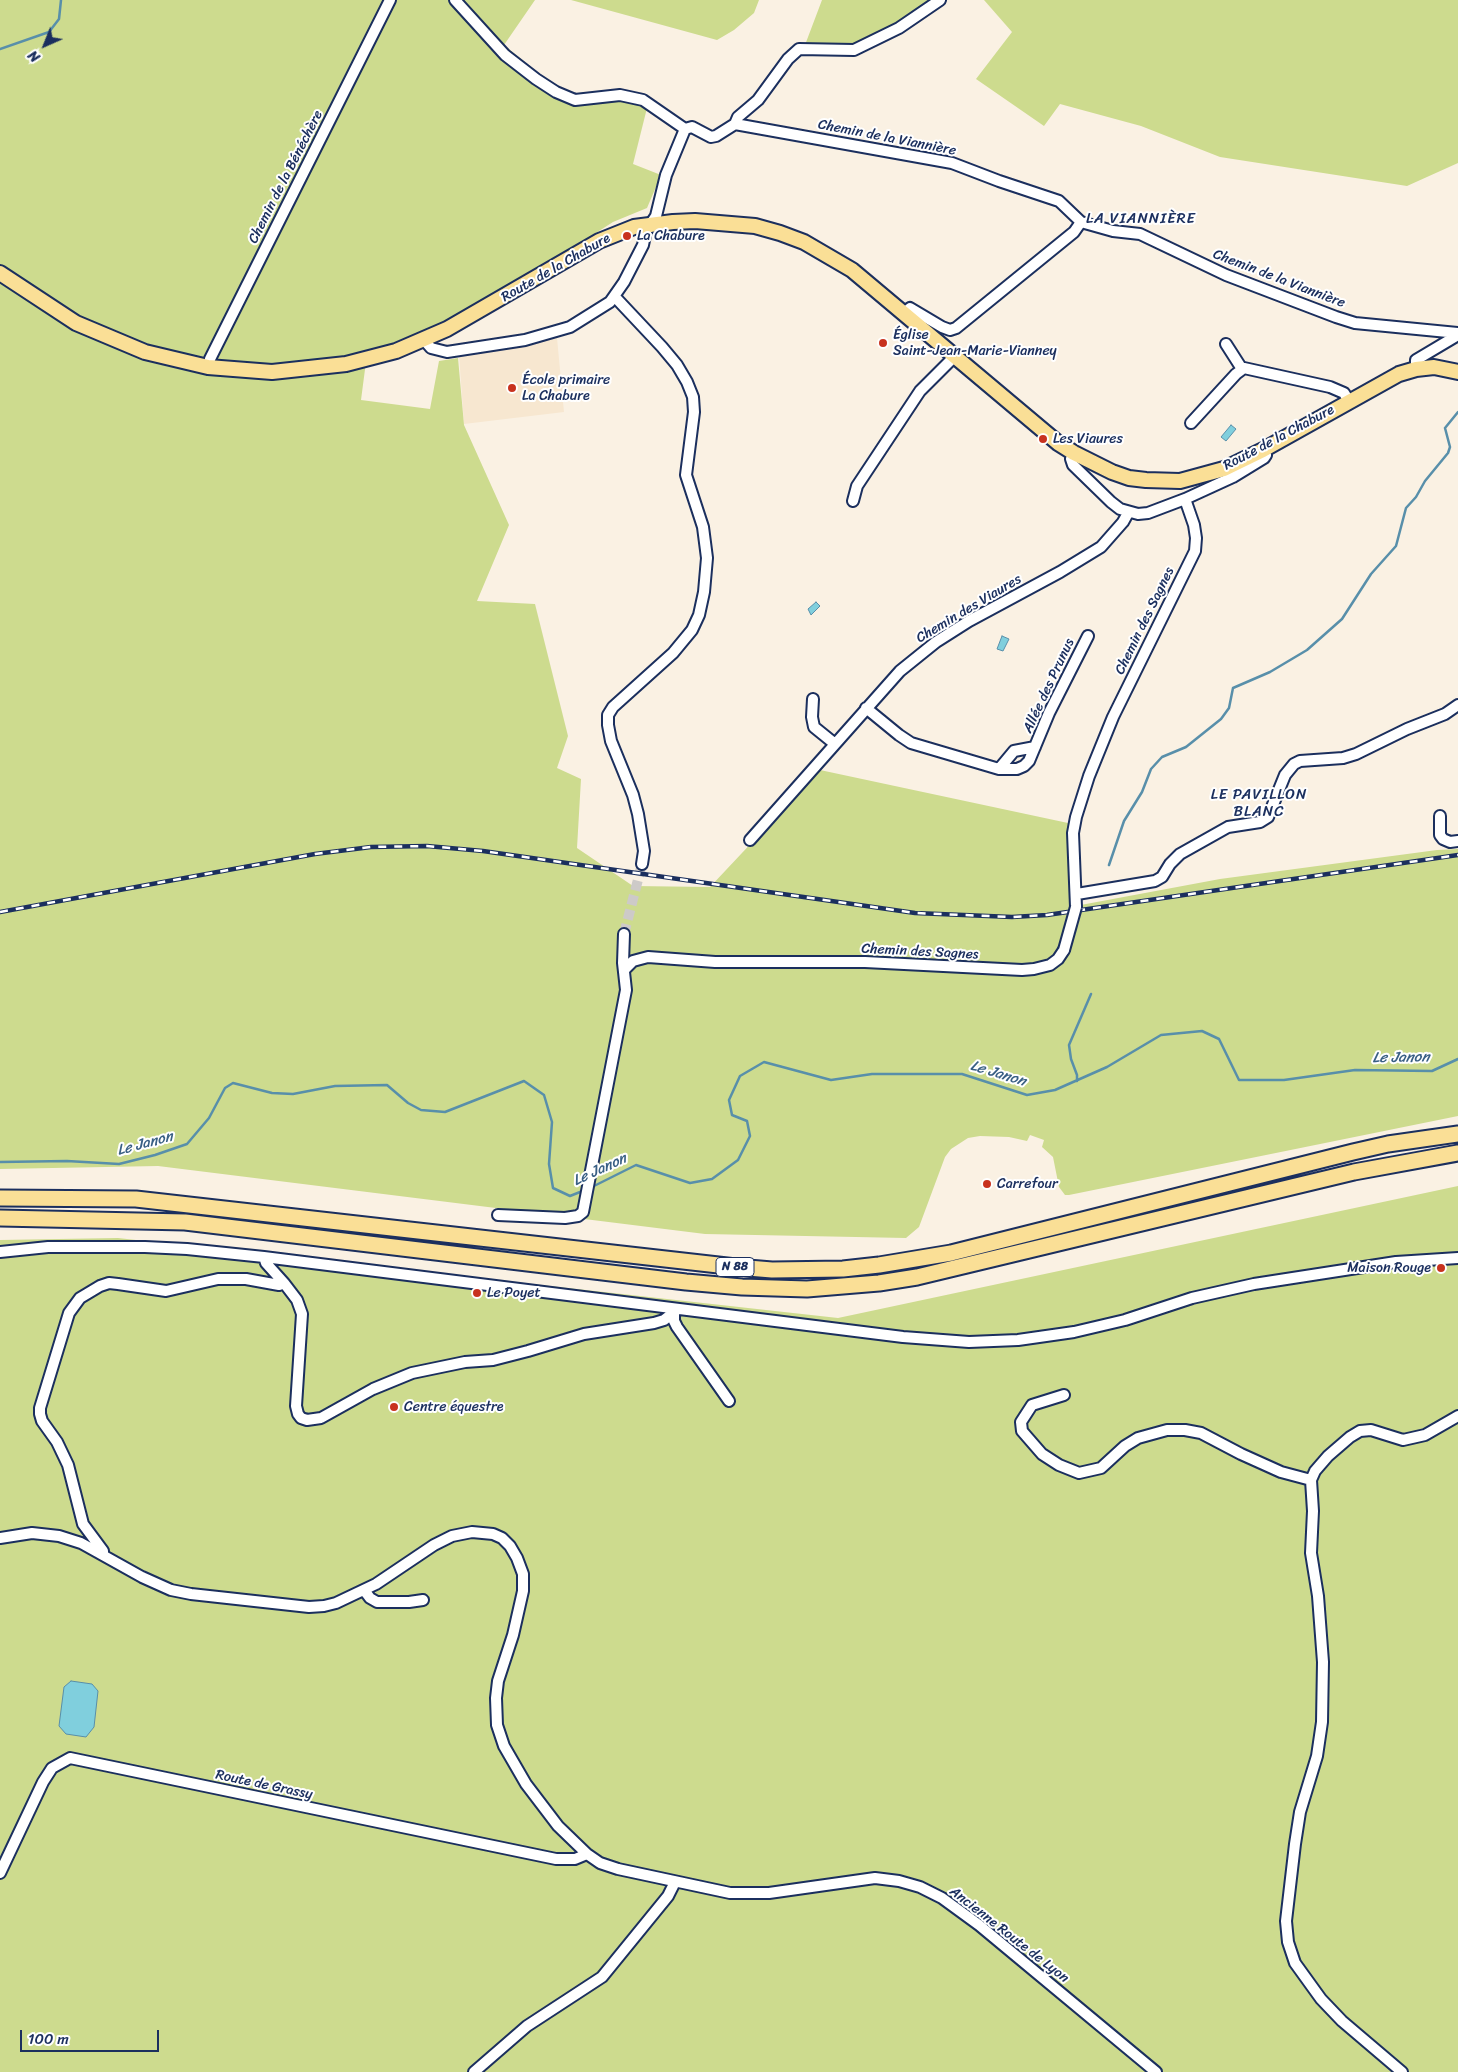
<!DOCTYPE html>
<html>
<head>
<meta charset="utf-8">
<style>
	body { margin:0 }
	#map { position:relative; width:1458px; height:2072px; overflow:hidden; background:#faf1e3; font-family:Sriracha,sans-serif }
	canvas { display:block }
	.north { position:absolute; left:20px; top:20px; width:50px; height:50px; -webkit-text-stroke:4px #fff; paint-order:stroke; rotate:224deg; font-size:14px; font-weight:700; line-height:20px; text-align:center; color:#1b2f5e }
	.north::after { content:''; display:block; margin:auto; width:18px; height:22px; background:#1b2f5e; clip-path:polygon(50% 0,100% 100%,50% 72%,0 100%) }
	.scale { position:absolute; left:20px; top:2030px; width:139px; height:22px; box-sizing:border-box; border:2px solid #1b2f5e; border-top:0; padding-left:6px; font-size:15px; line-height:18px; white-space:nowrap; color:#1b2f5e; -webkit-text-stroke:4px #fff; paint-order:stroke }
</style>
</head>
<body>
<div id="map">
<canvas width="1458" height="2072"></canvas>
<div class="north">N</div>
<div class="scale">100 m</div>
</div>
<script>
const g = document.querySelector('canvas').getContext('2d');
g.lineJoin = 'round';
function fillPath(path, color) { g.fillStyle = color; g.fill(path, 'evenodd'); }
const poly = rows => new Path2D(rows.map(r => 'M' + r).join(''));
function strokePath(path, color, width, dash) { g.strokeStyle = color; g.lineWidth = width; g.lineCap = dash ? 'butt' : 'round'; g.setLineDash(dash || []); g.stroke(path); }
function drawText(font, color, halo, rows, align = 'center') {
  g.font = font + ' Sriracha,sans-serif'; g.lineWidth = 4; g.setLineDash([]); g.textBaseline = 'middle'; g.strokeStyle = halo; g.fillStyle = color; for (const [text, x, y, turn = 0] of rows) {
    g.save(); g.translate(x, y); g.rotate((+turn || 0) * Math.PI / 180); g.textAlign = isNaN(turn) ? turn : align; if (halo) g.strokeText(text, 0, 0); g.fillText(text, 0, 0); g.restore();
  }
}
fillPath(poly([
	[557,338,564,412,464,424,459,355]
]), '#f7e7d0');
fillPath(poly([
	[0,0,535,0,504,45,558,89,583,97,620,99,647,108,633,164,661,175,647,208,613,222,574,247,452,318,367,354,361,400,430,409,439,361,458,358,464,425,509,525,477,601,535,604,568,736,557,768,581,779,577,848,633,886,710,887,820,770,1068,823,1070,907,1220,879,1437,850,1458,849,1458,1116,1069,1195,1065,1195,1059,1187,1053,1157,1042,1147,1044,1140,1030,1135,1027,1141,1009,1137,980,1136,968,1138,951,1149,945,1157,919,1227,906,1238,705,1234,158,1166,0,1169],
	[571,0,759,0,754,13,734,30,717,40],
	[822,0,935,0,851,48,805,45],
	[984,0,1458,0,1458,163,1407,186,1220,157,1141,126,1060,104,1044,126,976,79,1012,32],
	[1458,1186,1458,2072,0,2072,0,1240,118,1238,838,1318]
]), '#cddb8e');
const water = poly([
	[1231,425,1236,429,1226,441,1221,437,1231,425],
	[816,602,820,606,811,615,808,609,816,602],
	[1002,636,1009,639,1003,651,997,649,1002,636],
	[71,1681,92,1684,98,1691,94,1727,86,1737,66,1734,59,1726,64,1687,71,1681]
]);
fillPath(water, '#80cfdd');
strokePath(water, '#588faa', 1);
strokePath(poly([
	[0,49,49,32,59,19,61,0],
	[1109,865,1124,821,1142,792,1151,769,1162,757,1186,747,1221,719,1229,708,1233,688,1270,672,1307,650,1342,619,1371,574,1396,546,1406,508,1416,497,1425,481,1448,453,1450,447,1445,428,1458,412],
	[1077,1081,1077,1075,1071,1059,1069,1045,1091,994],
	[0,1162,67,1161,119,1164,155,1155,187,1144,209,1118,225,1088,233,1083,272,1093,293,1094,335,1086,387,1085,408,1103,421,1110,445,1112,524,1081,544,1095,552,1122,549,1164,553,1188,570,1196,585,1190],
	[590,1188,636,1165,690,1183,712,1179,738,1160,750,1136,747,1121,732,1115,729,1100,740,1076,764,1062,831,1080,872,1074,962,1074,1027,1095,1055,1090,1107,1067,1161,1035,1202,1031,1219,1039,1239,1080,1284,1080,1355,1070,1432,1071,1458,1059]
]), '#588faa', 2.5);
strokePath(poly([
	[624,934,642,864]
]), '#cdcac8', 10, [10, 5]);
const minor = poly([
	[455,0,505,55,536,79,556,92,575,100,620,95,643,100,685,129],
	[735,124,738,117,758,100,788,59,799,49,854,50,899,28,940,0],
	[615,297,662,347,677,365,687,382,693,397,694,412,686,475,703,527,707,558,704,592,699,615,692,630,673,653,613,707,608,715,608,725,611,741,633,795,638,814,644,851,642,864],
	[904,313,910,308,942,327,950,330,956,328,1074,232,1081,222],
	[424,340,431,348,447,352,525,340,570,327,610,302,624,282,643,245,646,231,656,216,666,175,685,129,692,127,711,137,716,136,735,124,952,163,999,181,1059,201,1081,222,1113,231,1140,234,1226,275,1336,317,1355,323,1458,333],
	[1226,344,1242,369],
	[208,367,210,359,390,0],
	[1416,369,1416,360,1458,335],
	[1191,423,1236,374,1244,368,1330,387,1344,393,1349,401],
	[1074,453,1071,459,1073,465,1111,502,1120,509,1138,514,1148,513,1185,499,1233,477,1264,458,1266,455,1263,450],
	[853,501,857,486,920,391,955,356],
	[813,699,812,717,814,727,835,744],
	[866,708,899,735,911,743,999,769,1017,769,1024,766,1029,761,1049,713,1088,636],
	[999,769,1014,751,1035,747],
	[1440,816,1440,835,1443,839,1450,842,1458,841],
	[750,840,900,671,936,642,969,621,1060,572,1101,547,1123,522,1128,513],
	[1077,894,1155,881,1162,877,1170,864,1180,854,1228,827,1260,822,1268,817,1285,775,1294,764,1300,761,1343,758,1356,754,1407,729,1445,714,1458,705],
	[1076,907,1073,833,1076,817,1089,776,1113,717,1195,551,1196,538,1194,525,1185,499],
	[624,970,633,961,648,957,715,962,865,962,1022,970,1034,969,1050,965,1058,959,1064,950],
	[498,1215,565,1218,578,1216,583,1212,626,990,623,963,624,934],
	[0,1252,48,1247,145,1247,187,1249,264,1257,903,1337,969,1342,1018,1340,1074,1332,1125,1320,1192,1298,1254,1284,1396,1262,1458,1258],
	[264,1257,266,1263,284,1283],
	[674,1309,674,1321,677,1327,729,1401],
	[1064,1395,1032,1405,1021,1422,1022,1431,1042,1454,1059,1465,1079,1473,1101,1468,1125,1446,1138,1438,1167,1430,1185,1430,1201,1433,1241,1454,1281,1472,1311,1480],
	[0,1538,32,1533,59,1536,81,1543,142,1577,171,1590,191,1594,309,1607,324,1606,336,1603,376,1584,434,1545,452,1536,472,1532,493,1534,502,1538,510,1546,517,1558,523,1574,523,1591,513,1635,498,1681,496,1698,497,1725,504,1746,526,1784,558,1826,587,1854,600,1863,618,1869,730,1893,769,1893,875,1878,899,1881,920,1887,942,1898,979,1925,1156,2072],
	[103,1555,103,1551,83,1524,68,1465,57,1442,42,1421,40,1414,40,1408,69,1313,80,1298,100,1286,109,1283,118,1284,166,1291,218,1279,246,1279,279,1285,284,1283,297,1300,302,1314,296,1406,298,1414,301,1418,307,1420,321,1418,373,1389,412,1373,465,1362,493,1360,528,1351,584,1334,654,1323,664,1320,673,1313],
	[364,1590,370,1598,377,1602,409,1602,423,1600],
	[0,1873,43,1782,52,1768,70,1758,556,1859,575,1859,587,1854],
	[474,2072,527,2026,602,1977,668,1896,675,1882],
	[1402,2072,1342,2021,1321,1999,1295,1963,1288,1942,1286,1921,1295,1844,1300,1812,1317,1756,1322,1722,1323,1662,1318,1596,1311,1553,1313,1511,1311,1480,1315,1471,1328,1456,1350,1437,1360,1431,1371,1430,1403,1440,1425,1435,1458,1416]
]);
const major = poly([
	[0,273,76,323,145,352,208,367,272,372,346,364,396,351,447,329,599,241,634,227,673,222,695,221,755,226,780,233,804,242,852,270,1058,443,1074,453,1112,472,1129,478,1146,480,1180,481,1224,469,1263,450,1399,374,1416,369,1434,367,1458,372]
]);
const highway = poly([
	[0,1198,136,1199,736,1267,772,1270,843,1269,879,1265,951,1253,1353,1152,1388,1144,1458,1134],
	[0,1218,185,1222,686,1282,742,1287,807,1289,879,1283,917,1277,1354,1172,1458,1153]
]);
strokePath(minor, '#1b2f5e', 14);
strokePath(major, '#1b2f5e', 18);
strokePath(highway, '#1b2f5e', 19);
strokePath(minor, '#fff', 10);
strokePath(major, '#fadf96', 14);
strokePath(highway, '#fadf96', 15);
const rail = poly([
	[0,912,315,854,371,847,427,846,483,851,915,913,1012,917,1047,915,1458,855]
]);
strokePath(rail, '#1b2f5e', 4.5);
strokePath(rail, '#fff', 2.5, [8]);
const minorBridge = poly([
	[1064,950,1076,907]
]);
strokePath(minorBridge, '#1b2f5e', 14, []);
strokePath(minorBridge, '#fff', 10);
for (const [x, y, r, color] of [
	[627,236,5,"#c8321e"],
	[883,343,5,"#c8321e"],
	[512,388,5,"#c8321e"],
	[1043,439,5,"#c8321e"],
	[987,1184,5,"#c8321e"],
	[1441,1268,5,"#c8321e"],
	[477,1293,5,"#c8321e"],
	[394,1407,5,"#c8321e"]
]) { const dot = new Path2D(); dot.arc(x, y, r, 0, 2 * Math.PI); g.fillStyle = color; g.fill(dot); strokePath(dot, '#fff', 2); }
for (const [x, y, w] of [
	[735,1267,38]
]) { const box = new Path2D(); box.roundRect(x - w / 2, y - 9.5, w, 19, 4); g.fillStyle = '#fff'; g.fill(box); strokePath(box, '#1b2f5e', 1); }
drawText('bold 12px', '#1b2f5e', null, [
	["N 88",735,1267]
]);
drawText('14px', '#1b2f5e', '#fff', [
	["Chemin de la Viannière",887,138,11],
	["Chemin de la Bénéchère",286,177,-63],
	["Route de la Chabure",556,268,-30],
	["Chemin de la Viannière",1279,279,21],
	["Route de la Chabure",1279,438,-28],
	["Chemin des Viaures",969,609,-31],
	["Chemin des Sagnes",1145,621,-64],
	["Allée des Prunus",1049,686,-65],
	["Chemin des Sagnes",920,952,3],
	["Route de Grassy",264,1785,12],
	["Ancienne Route de Lyon",1009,1935,38]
]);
drawText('14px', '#1b2f5e', '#fff', [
	["La Chabure",637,236],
	["Église",893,335],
	["Saint-Jean-Marie-Vianney",893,351],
	["École primaire",522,380],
	["La Chabure",522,396],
	["Les Viaures",1053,439],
	["Carrefour",997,1184],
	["Maison Rouge",1431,1268,"right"],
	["Le Poyet",487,1293],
	["Centre équestre",404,1407]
], 'left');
g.letterSpacing = '1px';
drawText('15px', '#1b2f5e', '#fff', [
	["LA VIANNIÈRE",1141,219],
	["LE PAVILLON",1259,795],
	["BLANC",1259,812]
]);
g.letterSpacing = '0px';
drawText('italic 15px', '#395f84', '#fff', [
	["Le Janon",1401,1058,-1],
	["Le Janon",998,1074,17],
	["Le Janon",145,1144,-15],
	["Le Janon",600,1170,-25]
]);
</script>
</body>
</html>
